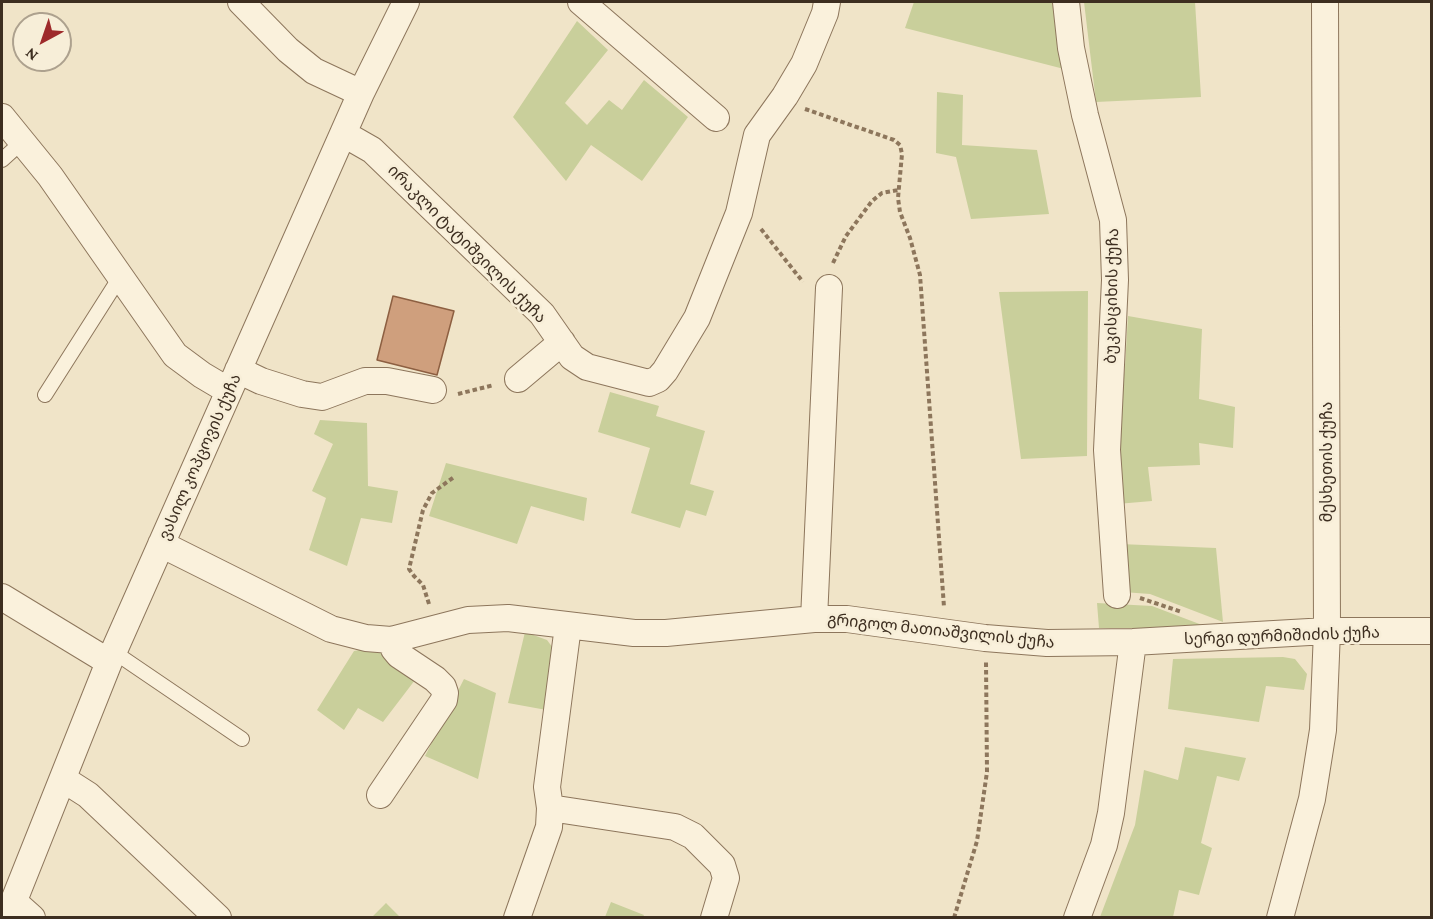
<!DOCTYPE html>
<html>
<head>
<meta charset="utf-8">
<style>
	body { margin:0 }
	#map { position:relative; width:1433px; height:919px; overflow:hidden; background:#f0e4c8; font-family:"Crimson Pro",serif }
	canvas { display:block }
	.frame { position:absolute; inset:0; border:3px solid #3d2e20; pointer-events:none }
	.north { position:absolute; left:12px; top:12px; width:60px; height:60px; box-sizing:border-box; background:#f7eed8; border:2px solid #ada18e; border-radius:50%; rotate:220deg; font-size:16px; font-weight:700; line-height:24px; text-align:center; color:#3d2e20 }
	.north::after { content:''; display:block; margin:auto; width:21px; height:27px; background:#9e2a2b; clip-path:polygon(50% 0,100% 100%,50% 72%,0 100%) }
</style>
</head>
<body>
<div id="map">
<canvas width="1433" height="919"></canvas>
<div class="frame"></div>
<div class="north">N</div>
</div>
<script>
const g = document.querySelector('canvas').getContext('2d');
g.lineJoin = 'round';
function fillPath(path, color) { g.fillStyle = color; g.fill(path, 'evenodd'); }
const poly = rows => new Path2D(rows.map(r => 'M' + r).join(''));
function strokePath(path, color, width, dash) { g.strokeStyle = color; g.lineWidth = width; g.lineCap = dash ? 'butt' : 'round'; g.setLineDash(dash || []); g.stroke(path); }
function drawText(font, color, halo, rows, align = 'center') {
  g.font = font + ' "Crimson Pro","Noto Sans Georgian",serif'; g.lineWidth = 5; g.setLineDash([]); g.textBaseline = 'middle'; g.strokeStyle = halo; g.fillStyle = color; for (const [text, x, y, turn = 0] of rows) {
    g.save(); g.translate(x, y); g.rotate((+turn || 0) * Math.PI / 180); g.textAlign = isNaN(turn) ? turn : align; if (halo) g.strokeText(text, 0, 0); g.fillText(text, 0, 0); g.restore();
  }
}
fillPath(poly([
	[914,2,1052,2,1064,69,905,28],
	[1084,2,1195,2,1201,97,1096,102],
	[577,21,608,50,565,103,587,125,609,100,622,110,644,80,688,117,642,181,591,145,566,181,513,117],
	[937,92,963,95,962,145,1037,150,1049,214,971,219,956,157,936,153],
	[1088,291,1087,456,1021,459,999,292],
	[1128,316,1202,329,1199,399,1235,407,1233,448,1199,443,1200,465,1148,467,1152,501,1117,504,1117,426,1125,367],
	[610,392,659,406,656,416,705,431,690,484,714,491,706,516,686,510,680,528,631,513,650,448,598,432],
	[320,420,367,423,368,486,398,491,392,523,361,518,347,566,309,550,326,498,312,491,333,444,314,434],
	[446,463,587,498,584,521,531,506,517,544,429,516],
	[1120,544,1216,548,1223,622,1150,594,1123,592],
	[1097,603,1152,606,1210,628,1099,628],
	[525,632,547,640,553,648,552,711,508,703],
	[365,649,386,652,415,680,383,722,358,708,344,730,317,710,354,651],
	[1283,657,1295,659,1307,674,1304,690,1266,686,1259,722,1168,709,1173,659],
	[464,679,496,693,478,779,425,756],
	[1185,747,1246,758,1239,781,1217,776,1201,843,1212,848,1199,895,1179,890,1173,917,1100,917,1135,825,1144,770,1178,780],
	[611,902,644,915,643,917,605,917],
	[386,903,400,917,372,917]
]), '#c9cf9b');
const building = poly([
	[393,296,454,311,437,375,377,360,393,296]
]);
fillPath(building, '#cf9f7d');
strokePath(building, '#8d5f41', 1.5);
const lane = poly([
	[2,160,23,141],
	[45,395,120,277],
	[114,652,242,739]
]);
const street = poly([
	[241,2,288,50,314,71,361,93],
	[581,2,716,118],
	[1066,2,1071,48,1085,115,1113,220,1115,280,1107,450,1117,595],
	[2,117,50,176,175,355,202,375,229,391],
	[344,134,372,150,542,314,572,357,587,367,649,383,658,379,665,371,697,318,739,213,757,135,785,96,804,64,825,13,827,2],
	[238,370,261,381,302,394,322,397,365,381,387,381,433,390],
	[518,379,562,342],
	[161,544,331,629,366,638,391,640,468,620,508,618,634,633,666,633,814,619,847,619,985,638,1047,643,1133,642,1327,631,1432,631],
	[2,597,109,662],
	[814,619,829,288],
	[63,779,88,795,218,918],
	[380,795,444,700,445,693,443,687,435,679,399,655,394,649,391,640],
	[550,808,675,827,693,836,722,865,726,878,714,918],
	[13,901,32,918],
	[7,918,109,662,361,93,406,2],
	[517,918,549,827,550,808,547,787,568,626],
	[1077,918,1104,845,1111,813,1133,642],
	[1280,918,1312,799,1323,730,1327,631,1325,2]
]);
strokePath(lane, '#8d765c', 16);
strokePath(street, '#8d765c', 28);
strokePath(poly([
	[805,109,894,140,900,145,902,154,898,198,900,212,910,238,920,275,944,607],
	[761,229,803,282],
	[833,263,846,236,872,201,882,193,898,190],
	[458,394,494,385],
	[1140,598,1182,612],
	[429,604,423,585,414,576,409,569,423,510,432,493,454,477],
	[954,918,977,841,987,772,986,662]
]), '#8d765c', 4, [4.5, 3]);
strokePath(lane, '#faf1dc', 14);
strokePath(street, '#faf1dc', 26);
drawText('16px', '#3d2e20', '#f7eed8', [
	["ირაკლი ტატიშვილის ქუჩა",467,244,45],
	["ბუკისციხის ქუჩა",1112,296,-89],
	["ვასილ კოპცოვის ქუჩა",200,457,-66],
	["მესხეთის ქუჩა",1327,462,-90],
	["გრიგოლ მათიაშვილის ქუჩა",941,631,6],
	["სერგი დურმიშიძის ქუჩა",1282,636,-2]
]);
</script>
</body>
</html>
